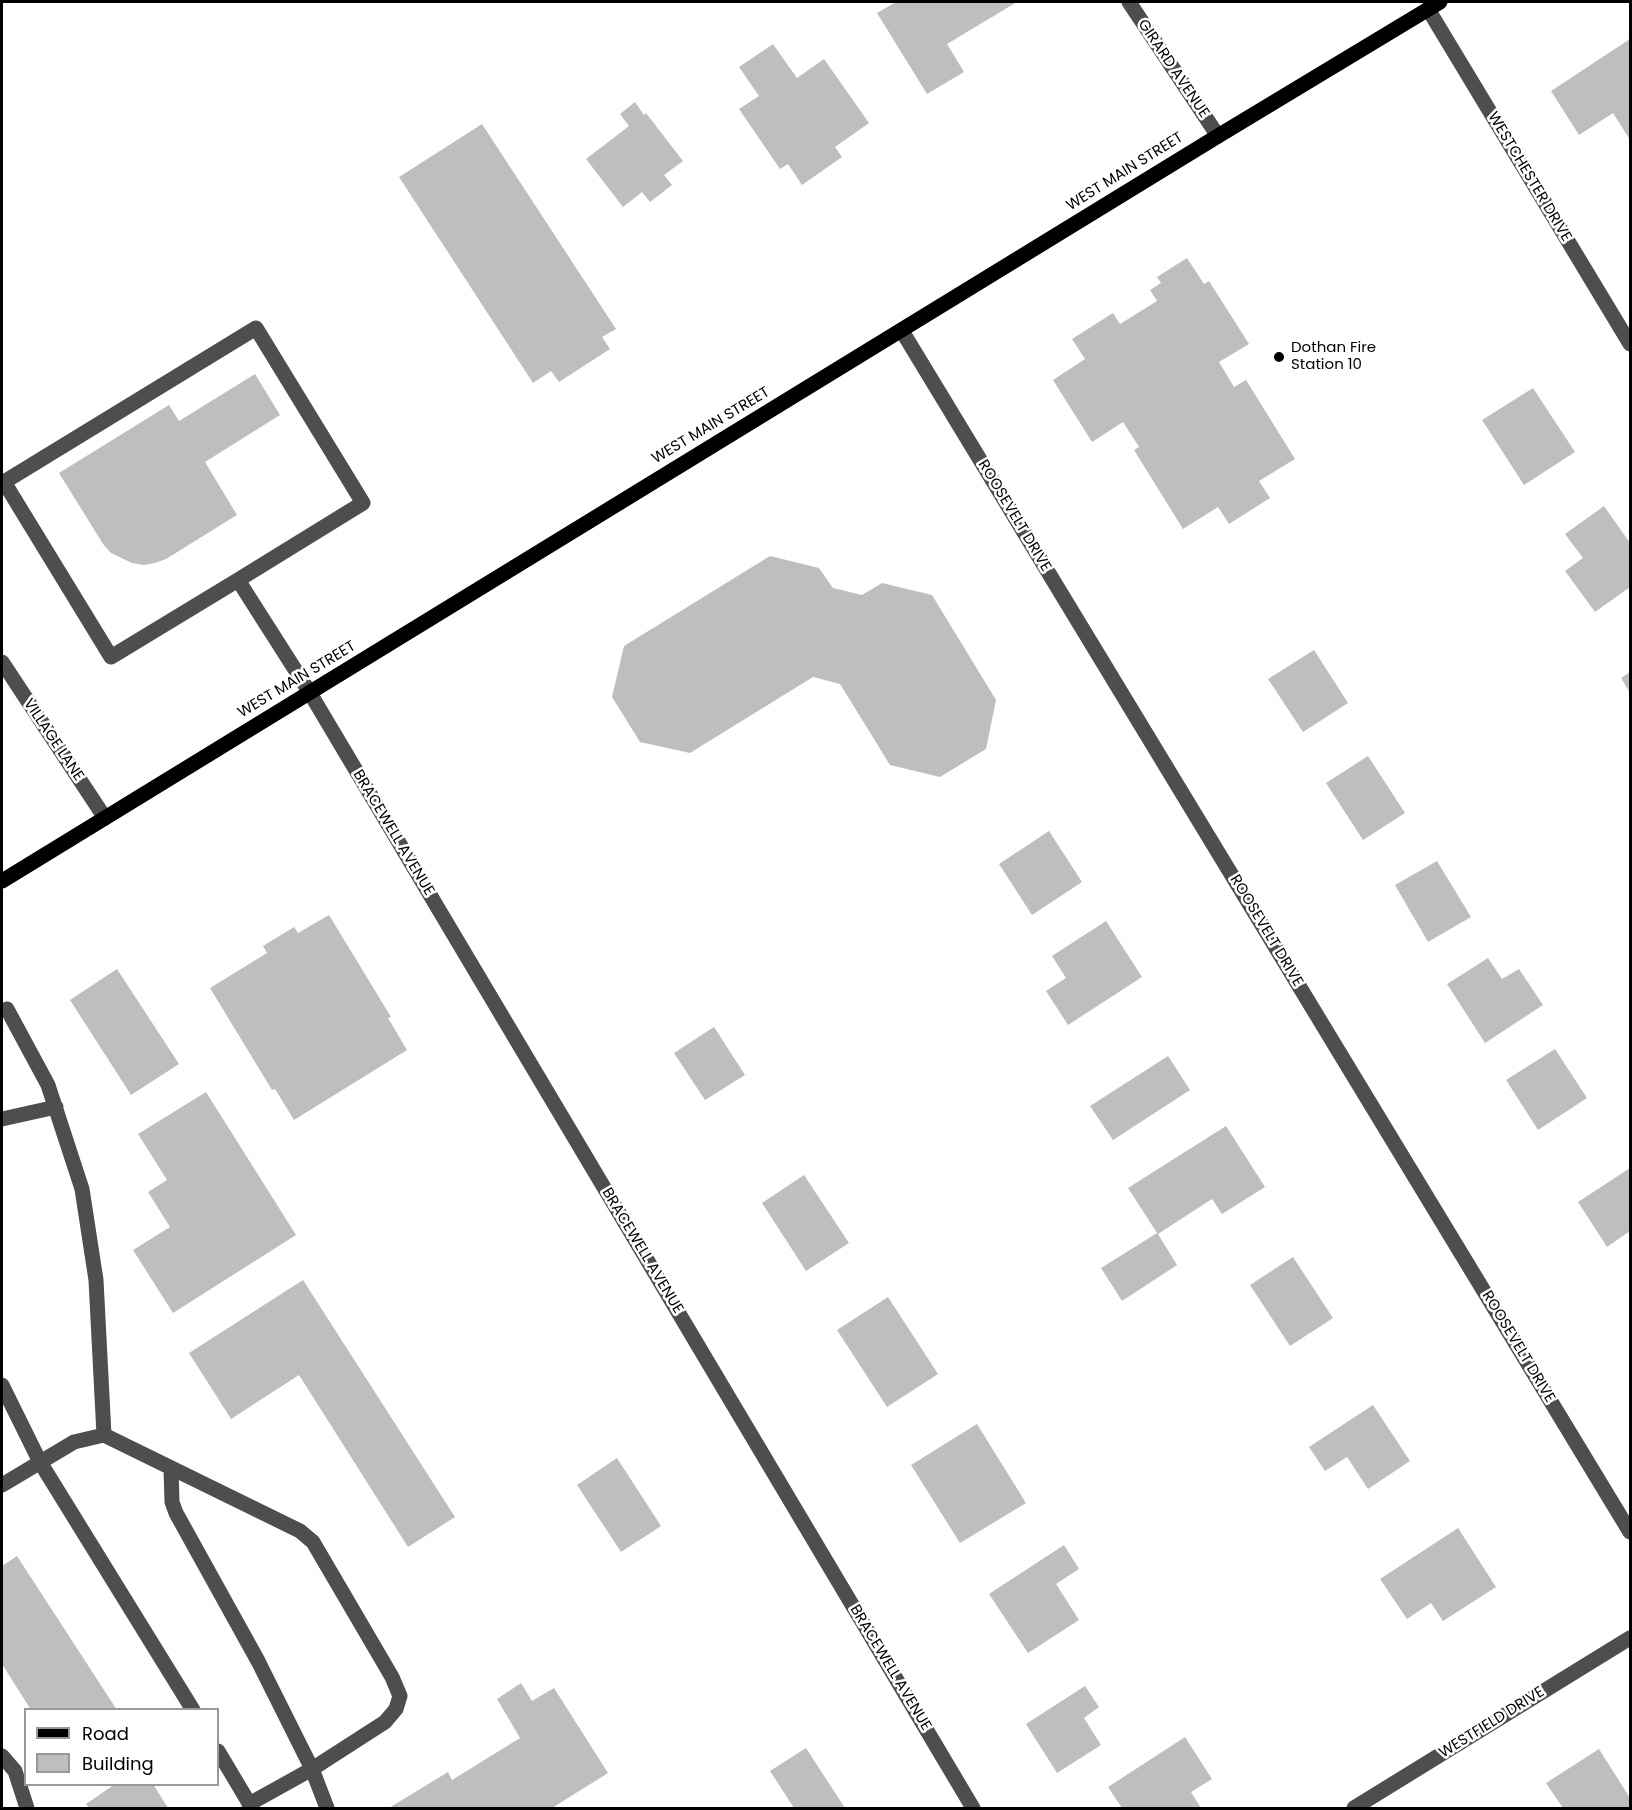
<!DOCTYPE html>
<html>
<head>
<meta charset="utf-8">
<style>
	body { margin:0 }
	#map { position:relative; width:1632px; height:1810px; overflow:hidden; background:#fff; font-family:Poppins,sans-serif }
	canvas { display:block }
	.frame { position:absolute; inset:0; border:3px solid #000; pointer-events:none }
	.legend { position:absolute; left:24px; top:1708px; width:195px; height:78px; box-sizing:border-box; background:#fff; border:2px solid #999; margin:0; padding:8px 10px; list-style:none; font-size:18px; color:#000 }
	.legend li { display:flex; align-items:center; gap:12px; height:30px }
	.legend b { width:30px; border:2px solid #999 }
</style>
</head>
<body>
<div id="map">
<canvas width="1632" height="1810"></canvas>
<div class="frame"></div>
<ul class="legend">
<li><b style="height:8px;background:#000"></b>Road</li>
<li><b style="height:16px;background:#bebebe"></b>Building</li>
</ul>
</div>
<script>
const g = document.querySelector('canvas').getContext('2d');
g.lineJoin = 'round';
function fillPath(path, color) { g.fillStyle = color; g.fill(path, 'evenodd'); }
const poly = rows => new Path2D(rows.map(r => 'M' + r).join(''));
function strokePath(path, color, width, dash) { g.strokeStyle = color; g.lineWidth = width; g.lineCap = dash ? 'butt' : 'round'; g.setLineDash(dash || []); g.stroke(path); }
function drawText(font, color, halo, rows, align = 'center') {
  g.font = font + ' Poppins,sans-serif'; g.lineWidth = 5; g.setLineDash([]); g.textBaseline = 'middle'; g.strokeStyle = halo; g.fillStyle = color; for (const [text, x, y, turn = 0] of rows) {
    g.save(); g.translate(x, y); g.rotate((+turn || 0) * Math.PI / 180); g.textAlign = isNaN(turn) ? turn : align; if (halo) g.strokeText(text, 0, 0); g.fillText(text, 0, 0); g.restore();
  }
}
fillPath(poly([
	[896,2,1017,2,947,44,964,72,927,94,877,13],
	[1630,39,1630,140,1613,113,1579,135,1551,91],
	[773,44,797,78,824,59,869,123,835,147,842,157,802,185,788,164,780,169,739,109,759,96,739,67],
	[635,102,644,115,646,113,683,161,664,175,672,185,650,202,642,192,623,207,586,159,629,126,620,114],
	[482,124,616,329,602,337,610,349,559,382,551,371,533,383,399,177],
	[1187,258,1204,284,1209,281,1249,344,1219,362,1234,387,1246,380,1295,459,1259,481,1270,498,1229,524,1218,507,1183,529,1134,450,1139,447,1123,422,1092,442,1053,380,1085,359,1072,339,1113,313,1120,324,1157,301,1150,290,1161,283,1157,277],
	[255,374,280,415,205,462,237,515,166,559,155,563,144,565,132,563,111,553,103,544,59,473,169,405,179,421],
	[1533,388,1575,452,1524,485,1482,420],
	[1604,506,1630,543,1630,587,1595,612,1565,571,1583,558,1565,534],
	[770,556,819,568,833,588,862,595,882,583,932,595,996,700,986,749,940,777,890,765,840,684,813,677,690,753,640,742,612,697,624,646],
	[1314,650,1348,703,1303,732,1268,679],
	[1630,672,1630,693,1621,678],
	[1368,756,1405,813,1363,840,1326,783],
	[1049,831,1082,882,1032,915,999,864],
	[1437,861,1471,917,1428,942,1395,885],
	[329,915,391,1017,388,1018,407,1050,294,1120,275,1089,272,1090,210,988,267,953,263,946,294,927,298,933],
	[1106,921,1142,977,1068,1025,1046,991,1066,978,1052,956],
	[1488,958,1502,979,1519,969,1543,1005,1485,1043,1447,984],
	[117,969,179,1064,131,1095,70,1000],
	[714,1027,745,1075,705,1100,674,1053],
	[1555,1049,1587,1098,1538,1130,1506,1080],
	[1168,1056,1190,1090,1113,1140,1090,1106],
	[206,1092,296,1235,173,1313,133,1250,170,1227,148,1192,167,1180,138,1134],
	[1226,1126,1265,1187,1222,1214,1212,1199,1158,1234,1177,1265,1122,1301,1101,1268,1157,1233,1128,1188],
	[1630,1168,1630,1231,1607,1247,1578,1202],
	[804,1175,849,1243,806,1271,762,1203],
	[1293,1257,1333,1318,1290,1346,1250,1285],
	[303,1280,455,1517,408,1547,299,1375,231,1419,189,1353],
	[888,1297,938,1374,887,1407,837,1330],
	[1373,1405,1410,1461,1368,1489,1347,1457,1325,1471,1309,1447],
	[977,1424,1026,1503,960,1543,911,1465],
	[617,1458,661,1526,621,1552,577,1485],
	[1458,1528,1496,1587,1443,1621,1431,1603,1407,1619,1380,1579],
	[1064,1545,1079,1569,1056,1584,1079,1620,1028,1653,989,1594],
	[17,1556,117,1710,31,1710,2,1664,2,1566],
	[521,1683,532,1701,554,1688,608,1773,552,1808,389,1808,448,1772,452,1780,520,1738,497,1699],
	[1085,1686,1099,1707,1084,1718,1101,1745,1057,1773,1026,1724],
	[1185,1737,1212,1779,1191,1792,1201,1808,1122,1808,1108,1787],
	[806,1748,845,1808,794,1808,770,1771],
	[1599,1749,1630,1798,1630,1807,1628,1808,1563,1808,1546,1783],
	[115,1784,153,1784,168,1808,89,1808,86,1804]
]), '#bebebe');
strokePath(poly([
	[1129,2,1218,136],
	[1428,9,1630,344],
	[902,331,1630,1532],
	[238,580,111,657,4,482,256,328,363,503,238,580,310,693,973,1808],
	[2,662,105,818],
	[7,1009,48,1085,82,1189,96,1280,104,1435],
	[2,1119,56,1107],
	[2,1385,40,1462,193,1710],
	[171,1469,172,1502,176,1513,258,1661,312,1769,327,1808],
	[2,1485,74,1442,104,1435,300,1531,313,1542,392,1677,400,1696,396,1709,385,1722,312,1769,249,1804],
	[218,1751,252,1808],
	[2,1756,15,1771,27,1808],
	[1354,1808,1630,1638]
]), '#4e4e4e', 15);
strokePath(poly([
	[2,881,1218,136,1440,2]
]), '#000', 15);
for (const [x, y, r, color] of [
	[1279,357,6,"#000"]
]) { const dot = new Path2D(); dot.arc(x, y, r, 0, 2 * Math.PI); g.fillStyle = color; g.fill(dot); strokePath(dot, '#fff', 2); }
drawText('15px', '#000', '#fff', [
	["GIRARD AVENUE",1173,69,56],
	["WEST MAIN STREET",1125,172,-32],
	["WESTCHESTER DRIVE",1529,177,59],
	["WEST MAIN STREET",711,426,-31],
	["ROOSEVELT DRIVE",1014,516,59],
	["WEST MAIN STREET",297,680,-31],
	["VILLAGE LANE",53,740,56],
	["BRACEWELL AVENUE",393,833,59],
	["ROOSEVELT DRIVE",1266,931,59],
	["BRACEWELL AVENUE",642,1251,59],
	["ROOSEVELT DRIVE",1518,1347,59],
	["BRACEWELL AVENUE",890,1668,59],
	["WESTFIELD DRIVE",1492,1723,-32]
]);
drawText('15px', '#000', '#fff', [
	["Dothan Fire",1291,348],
	["Station 10",1291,365]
], 'left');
</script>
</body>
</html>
